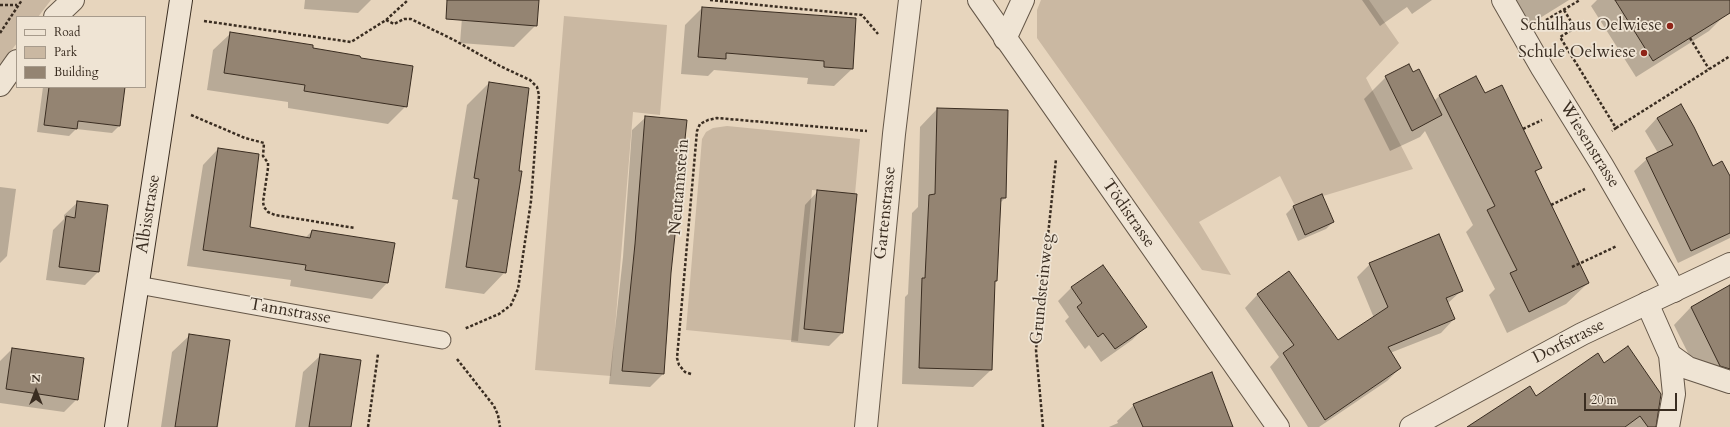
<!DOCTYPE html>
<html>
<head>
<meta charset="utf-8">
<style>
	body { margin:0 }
	#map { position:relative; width:1730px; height:427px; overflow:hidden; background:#e7d5bd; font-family:Cardo,serif }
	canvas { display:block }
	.legend { position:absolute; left:16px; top:16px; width:130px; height:72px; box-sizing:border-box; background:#efe4d4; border:1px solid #a79b8c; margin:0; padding:5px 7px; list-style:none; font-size:12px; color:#3a2d21 }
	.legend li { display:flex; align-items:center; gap:8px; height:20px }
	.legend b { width:20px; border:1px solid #a79b8c }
	.north { position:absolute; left:16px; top:371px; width:40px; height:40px; -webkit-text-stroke:3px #efe4d4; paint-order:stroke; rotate:0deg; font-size:11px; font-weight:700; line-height:16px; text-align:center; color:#3a2d21 }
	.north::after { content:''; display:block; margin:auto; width:14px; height:18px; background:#3a2d21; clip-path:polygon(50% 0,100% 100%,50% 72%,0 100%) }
	.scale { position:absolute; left:1584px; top:393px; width:93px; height:18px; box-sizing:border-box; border:2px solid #3a2d21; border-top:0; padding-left:5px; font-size:12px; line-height:14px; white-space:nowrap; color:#3a2d21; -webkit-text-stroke:3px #efe4d4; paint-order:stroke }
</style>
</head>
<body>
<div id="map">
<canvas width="1730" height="427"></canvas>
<ul class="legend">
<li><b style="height:5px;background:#efe4d4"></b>Road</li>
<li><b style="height:11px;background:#cab8a2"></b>Park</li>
<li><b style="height:11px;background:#948472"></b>Building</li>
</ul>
<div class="north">N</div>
<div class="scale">20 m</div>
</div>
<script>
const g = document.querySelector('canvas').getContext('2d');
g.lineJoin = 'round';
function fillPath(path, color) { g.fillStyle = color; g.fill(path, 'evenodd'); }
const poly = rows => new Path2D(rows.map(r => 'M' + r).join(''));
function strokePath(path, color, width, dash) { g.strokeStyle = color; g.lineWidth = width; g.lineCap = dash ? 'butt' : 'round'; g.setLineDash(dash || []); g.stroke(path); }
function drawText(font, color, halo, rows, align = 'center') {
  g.font = font + ' Cardo,serif'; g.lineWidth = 3.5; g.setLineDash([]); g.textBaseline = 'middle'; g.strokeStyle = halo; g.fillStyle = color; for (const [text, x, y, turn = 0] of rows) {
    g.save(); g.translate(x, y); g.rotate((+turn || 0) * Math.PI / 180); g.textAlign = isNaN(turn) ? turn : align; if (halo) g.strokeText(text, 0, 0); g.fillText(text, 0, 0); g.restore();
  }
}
fillPath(poly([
	[0,0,51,0,38,17,17,17,17,43,0,65],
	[1041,0,1369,0,1399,43,1366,78,1413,169,1323,196,1296,208,1280,176,1199,222,1231,275,1202,270,1037,38,1037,10],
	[564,16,667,25,660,115,633,112,611,376,535,370],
	[727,126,860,139,855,194,812,190,798,341,686,330,702,139,706,132,713,128]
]), '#cab8a2');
fillPath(poly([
	[305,0,371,0,358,13,304,9],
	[456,0,538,0,536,25,514,47,460,43,463,5],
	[1362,0,1432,0,1412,14,1407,7,1380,26],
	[1506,0,1569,0,1524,28],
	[1597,0,1717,0,1726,14,1709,31,1636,77,1591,6],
	[702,8,852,69,834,86,807,84,808,78,714,70,708,76,681,74,685,25],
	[231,33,312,49,406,106,388,124,288,108,288,102,207,90,213,50],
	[1413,73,1434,101,1439,96,1485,95,1541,167,1535,173,1588,283,1566,304,1507,333,1489,295,1495,289,1466,232,1473,225,1425,131,1420,137,1390,151,1364,99,1386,77],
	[489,83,524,127,505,272,484,294,445,288,458,200,452,199,467,105],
	[43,87,124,87,119,126,112,133,76,129,69,136,37,132],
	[937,109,1005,198,1000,203,996,281,993,283,991,370,973,387,902,384,905,297,908,294,912,213,918,207,920,127],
	[646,117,680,171,666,325,668,325,663,374,650,387,609,384,623,257,632,130],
	[1657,118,1712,167,1730,178,1730,238,1678,263,1634,171,1647,159,1658,153,1645,131],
	[218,149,249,228,305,238,312,231,394,243,387,283,372,299,290,286,291,280,187,266,203,165],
	[0,187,16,189,7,256,0,263],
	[818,191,856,195,842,333,829,346,791,342,805,205],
	[1321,195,1333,222,1326,229,1298,241,1286,214,1293,207],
	[78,202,98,272,85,285,46,280,53,230,64,219,64,215],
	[1370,264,1462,290,1447,304,1454,319,1441,333,1390,353,1400,368,1387,381,1319,427,1308,427,1270,367,1279,357,1245,308,1258,294,1337,341,1374,318,1357,277],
	[1102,266,1145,327,1132,340,1101,362,1089,345,1085,349,1065,321,1069,317,1058,301,1071,288],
	[1730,285,1730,364,1701,379,1674,325,1691,307],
	[190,335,229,341,218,427,161,427,172,352],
	[12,349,77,399,64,412,0,403,0,361],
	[321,355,360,361,351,427,295,427,303,372],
	[1604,364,1655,427,1472,427,1536,398],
	[1134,405,1228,427,1109,427,1118,423,1117,421]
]), '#0003');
const building = poly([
	[447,0,539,0,537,26,446,19,447,0],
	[1615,0,1730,0,1730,13,1653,61,1615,0],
	[702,7,856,18,853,69,824,67,824,61,726,53,726,59,698,57,702,7],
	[230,32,313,45,313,48,360,56,361,58,413,66,407,107,304,91,305,85,224,73,230,32],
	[1409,64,1413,72,1419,69,1442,115,1412,131,1385,76,1409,64],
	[1476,76,1485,93,1502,85,1542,168,1535,171,1589,283,1529,312,1510,273,1517,270,1487,210,1495,206,1439,95,1476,76],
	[489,82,529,88,519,171,522,171,506,273,466,267,479,179,474,178,489,82],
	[49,87,125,87,120,126,78,121,77,129,44,125,49,87],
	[1681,104,1694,127,1713,166,1722,161,1730,176,1730,233,1691,251,1646,158,1673,145,1657,118,1681,104],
	[937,108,1008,110,1006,198,1001,198,997,281,995,281,992,370,919,368,922,278,925,278,929,195,935,194,937,108],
	[645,116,687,120,671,273,664,374,622,371,635,244,645,116],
	[218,148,259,154,250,227,310,238,312,230,395,243,388,283,305,270,306,265,203,250,218,148],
	[817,190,857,194,843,333,804,329,817,190],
	[1322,194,1334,222,1305,235,1293,206,1322,194],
	[77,201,108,205,99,272,59,267,66,216,75,218,77,201],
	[1439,234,1463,291,1446,298,1455,319,1388,347,1401,368,1325,420,1283,353,1294,345,1257,294,1289,271,1338,340,1388,307,1369,263,1439,234],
	[1103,265,1147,327,1115,349,1103,333,1098,337,1077,307,1082,303,1071,287,1103,265],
	[1730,285,1730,369,1720,366,1691,307,1730,285],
	[189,334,230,340,217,427,175,427,189,334],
	[1628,346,1661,394,1656,427,1648,427,1640,416,1625,427,1467,427,1530,386,1536,396,1598,353,1604,363,1628,346],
	[12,348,84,358,78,400,6,389,12,348],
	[320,354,361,360,351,427,309,427,320,354],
	[1212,372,1233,427,1143,427,1133,404,1212,372]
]);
fillPath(building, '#948472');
strokePath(building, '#3a2d21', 1);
const service = poly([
	[138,285,442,340]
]);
const minor = poly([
	[1503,0,1542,68,1602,165,1667,277,1674,291],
	[55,17,73,0],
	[1005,39,1023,0],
	[0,85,17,61],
	[1647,303,1670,355,1688,368,1730,382],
	[866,427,894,134,910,0],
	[1668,427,1674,394,1670,355]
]);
const tertiary = poly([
	[979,0,1278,427],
	[1411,427,1582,334,1730,264]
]);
const secondary = poly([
	[116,427,181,0]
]);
strokePath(service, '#655748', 19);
strokePath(minor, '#655748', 24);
strokePath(tertiary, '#655748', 24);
strokePath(secondary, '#3a2d21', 24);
strokePath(poly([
	[710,0,862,15,878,34],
	[0,5,17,5],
	[1564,10,1575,28,1560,37,1616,128,1612,131],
	[386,20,394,24,404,19,411,19,454,40,500,66,530,80,537,87,539,95,531,201,518,289,511,305,499,314,464,329],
	[1546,20,1580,0],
	[204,21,351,42,386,20,408,0],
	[0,33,22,0],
	[1690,38,1709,69],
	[191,115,245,138,264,143,263,156,268,163,268,168,263,202,264,207,268,212,275,215,355,228],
	[1616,128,1730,56],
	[1523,129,1542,120],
	[1551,205,1585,189],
	[1572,267,1617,246],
	[457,359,494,406,498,415,500,427],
	[691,374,685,372,679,365,677,358,697,131,700,124,708,120,717,118,867,131],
	[368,427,378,354],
	[1043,427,1036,350,1056,159]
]), '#3a2d21', 2.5, [3, 2]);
strokePath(service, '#efe4d4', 17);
strokePath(minor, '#efe4d4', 22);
strokePath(tertiary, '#efe4d4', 22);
strokePath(secondary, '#efe4d4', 22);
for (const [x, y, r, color] of [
	[1670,26,4,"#8f2418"],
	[1644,53,4,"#8f2418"]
]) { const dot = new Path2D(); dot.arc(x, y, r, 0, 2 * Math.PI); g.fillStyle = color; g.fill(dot); strokePath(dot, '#efe4d4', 1.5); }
drawText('17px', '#3a2d21', '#efe4d4', [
	["Schulhaus Oelwiese",1662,26],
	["Schule Oelwiese",1636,53]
], 'right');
drawText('17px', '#3a2d21', '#efe4d4', [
	["Wiesenstrasse",1589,145,58],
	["Neutannstein",680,187,-85],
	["Gartenstrasse",886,213,-84],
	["Albisstrasse",149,214,-81],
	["Tödistrasse",1128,214,55],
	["Grundsteinweg",1043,289,-84],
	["Tannstrasse",290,312,10],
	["Dorfstrasse",1569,342,-27]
]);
</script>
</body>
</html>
